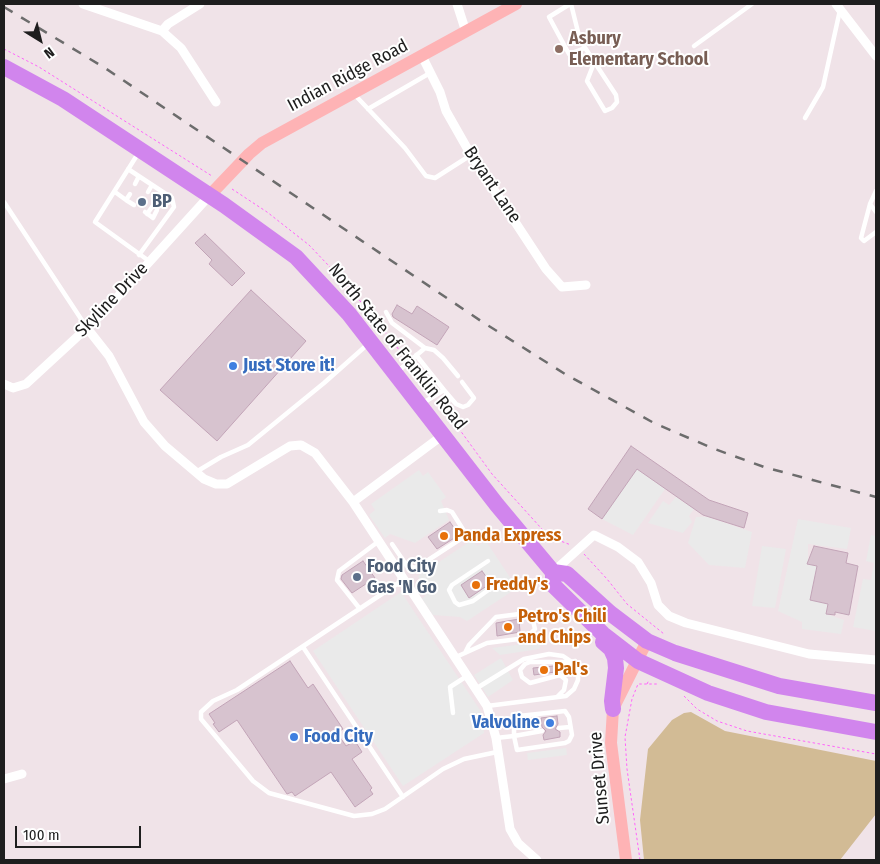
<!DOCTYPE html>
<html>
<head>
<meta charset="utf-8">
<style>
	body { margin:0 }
	#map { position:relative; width:880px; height:864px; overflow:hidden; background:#f0e3e8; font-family:"Fira Sans Condensed",sans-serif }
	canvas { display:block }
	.frame { position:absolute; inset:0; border:5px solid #1e1e1e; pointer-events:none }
	.north { position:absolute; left:15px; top:15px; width:50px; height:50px; -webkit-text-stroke:4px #fff; paint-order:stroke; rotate:144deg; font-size:14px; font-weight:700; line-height:20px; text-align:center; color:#1e1e1e }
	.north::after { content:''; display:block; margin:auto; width:18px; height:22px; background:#1e1e1e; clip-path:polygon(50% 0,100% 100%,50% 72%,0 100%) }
	.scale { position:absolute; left:15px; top:826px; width:126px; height:22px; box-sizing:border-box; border:2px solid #1e1e1e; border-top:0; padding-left:6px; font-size:15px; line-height:18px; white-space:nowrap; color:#1e1e1e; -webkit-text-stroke:4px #fff; paint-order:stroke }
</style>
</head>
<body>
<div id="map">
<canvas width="880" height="864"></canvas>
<div class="frame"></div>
<div class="north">N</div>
<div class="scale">100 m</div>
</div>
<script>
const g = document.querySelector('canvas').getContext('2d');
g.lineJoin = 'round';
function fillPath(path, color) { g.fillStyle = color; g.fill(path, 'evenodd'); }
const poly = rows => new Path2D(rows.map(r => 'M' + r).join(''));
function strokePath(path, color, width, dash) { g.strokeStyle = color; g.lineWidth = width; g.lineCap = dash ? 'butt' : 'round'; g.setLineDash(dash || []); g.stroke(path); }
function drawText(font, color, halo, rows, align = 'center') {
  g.font = font + ' "Fira Sans Condensed",sans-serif'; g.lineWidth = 4; g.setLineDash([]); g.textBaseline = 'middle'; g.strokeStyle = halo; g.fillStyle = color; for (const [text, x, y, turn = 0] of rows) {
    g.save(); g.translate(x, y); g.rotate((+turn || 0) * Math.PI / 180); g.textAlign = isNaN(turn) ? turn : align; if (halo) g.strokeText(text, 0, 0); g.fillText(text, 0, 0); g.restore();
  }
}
fillPath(poly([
	[691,712,725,731,876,761,876,814,840,860,644,860,640,820,648,749,672,720,684,713]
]), '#d2bb95');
fillPath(poly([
	[637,469,665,489,633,535,602,519],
	[419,470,423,476,428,472,446,497,441,501,449,520,415,543,390,534,385,538,369,515,375,510,371,504],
	[676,497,694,509,689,516,692,522,683,533,648,523,663,501,669,505],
	[696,517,708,517,752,532,745,568,709,565,688,543],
	[798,519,851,528,847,549,808,544,808,564,817,566,811,600,828,604,826,614,844,620,841,634,802,629,802,622,778,611],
	[871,535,876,536,876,631,853,627,863,579,871,580,874,563,866,561],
	[472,540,477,546,486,541,511,579,504,584,504,588,511,592,467,621,460,617,433,615,422,599,426,595,418,576],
	[762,546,786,549,775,608,752,606],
	[401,592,482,713,484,733,403,786,313,651],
	[538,631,547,634,539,649,500,655,492,648,532,643],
	[501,658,513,680,488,697,474,675],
	[566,748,567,755,528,760,527,753]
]), '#eaeaea');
const building = poly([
	[205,234,245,273,232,286,209,264,212,260,195,243,205,234],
	[251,290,306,341,217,441,160,390,251,290],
	[397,305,412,314,417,306,449,327,437,345,393,317,392,314,397,305],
	[631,446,709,500,748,513,744,528,703,515,637,469,602,519,588,509,631,446],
	[450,522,459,535,437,549,428,537,450,522],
	[814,546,848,553,846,563,858,566,849,615,835,612,835,615,826,614,828,604,810,600,817,566,807,564,814,546],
	[363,561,375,578,352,593,341,579,342,575,363,561],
	[482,571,491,583,469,598,461,585,482,571],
	[519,619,520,632,497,636,496,623,519,619],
	[290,661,308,688,313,684,343,729,337,733,346,746,355,741,362,752,352,759,372,788,370,790,373,794,355,807,331,772,295,796,292,792,287,794,237,720,219,732,213,724,215,723,209,714,290,661],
	[554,666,555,672,534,675,533,668,554,666],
	[557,716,558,724,555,729,560,732,560,737,544,740,543,735,546,731,542,727,541,718,557,716]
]);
fillPath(building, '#d7c3cf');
strokePath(building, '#c2a4b7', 1);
strokePath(poly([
	[4,49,39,67,212,176],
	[232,189,267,212,309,245,349,287,404,356],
	[412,367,432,391],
	[438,400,492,474,541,528,550,537,571,545],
	[584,554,607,579,627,604,664,634],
	[647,684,649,680],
	[684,696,697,709,717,721,747,731,876,754],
	[640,860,627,769,625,737,632,699,638,684,657,684]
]), '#ff64fb', 1, [2.5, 2.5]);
strokePath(poly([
	[570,4,549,17,569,54,585,48],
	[571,4,580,40,616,95,617,102,612,108,605,111,587,81,594,63],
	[694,46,752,4],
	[354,94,405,148,426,176,435,178,471,155],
	[368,109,430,73],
	[805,118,823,87,840,10],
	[139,152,95,222,149,261],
	[128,169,172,198,174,207,139,255],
	[135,184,139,176],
	[876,191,870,204,861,238,864,241,876,232],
	[115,192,126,200],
	[148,192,152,185],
	[130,194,126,200,134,205],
	[4,202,87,328],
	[870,204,876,212],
	[145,212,153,218,157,210],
	[147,214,152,207],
	[386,312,392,323,425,348],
	[416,355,444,390],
	[397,372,425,348,434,350,443,358,458,376],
	[423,403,444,390,456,404,463,407,468,405,474,398,462,382],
	[196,472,221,457,248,445,324,383,368,344],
	[392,544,407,566,416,568,462,538,464,531,452,512,447,510,440,511],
	[488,561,452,585,449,590,455,602,459,605,473,601,501,581],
	[403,580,237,690,213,701,201,712,201,719,253,781,269,793,354,816,372,814,385,809,443,769,464,759,497,752],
	[360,609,337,580,339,571,379,541],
	[303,647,403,797],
	[456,657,487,643,526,638,535,629,533,621,527,613,496,617,469,645,465,653],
	[477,688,524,659,549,654,563,656,572,662,578,670,578,680,574,689,566,696,487,706],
	[557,697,564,690,566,680,560,675,530,683,522,677,520,670,525,664,530,662,570,662],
	[453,713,450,687,467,676],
	[559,728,570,727],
	[496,738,514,736,517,750,565,743,569,741,572,735,569,717,565,711,519,716,514,719,514,736,542,731]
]), '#fff', 4.5);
strokePath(poly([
	[83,4,162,31,181,48,216,102],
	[457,4,466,32],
	[836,4,876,56],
	[162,31,168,24,200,4],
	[422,56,440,92,446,111,471,155,546,269,562,287,586,285],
	[87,328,109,356,144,422,165,446,204,479,216,484,227,484,290,446,301,445,315,453,353,502,487,706,496,738,510,829,518,843,537,860],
	[4,384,13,388,26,384,103,313,210,195],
	[353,502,443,435],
	[553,572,594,535,618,547,638,562,651,583,658,605,669,616,686,623,809,654,876,660],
	[4,779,22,774]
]), '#fff', 9);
strokePath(poly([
	[210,195,249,154,262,143,516,4],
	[626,860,611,743,613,709,647,641]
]), '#feb3b5', 12);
strokePath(poly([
	[4,67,63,99,224,205,296,257,349,314,497,505,553,572,553,585,603,634,638,661,708,693,766,712,876,732],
	[553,572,567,574,610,613,647,641,675,653,779,686,876,703],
	[603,642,611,649,615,658,616,668,612,701,613,709]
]), '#d185ed', 16);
strokePath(poly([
	[4,7,105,68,481,321,565,374,654,423,712,448,764,467,876,497]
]), '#6c6c6c', 2.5, [10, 10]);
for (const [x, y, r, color] of [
	[559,49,5,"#8d6e63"],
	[142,202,5,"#5c6f8a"],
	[233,366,5,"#3f7fe0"],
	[444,536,5,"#e8710a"],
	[357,577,5,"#5c6f8a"],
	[476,585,5,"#e8710a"],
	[508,627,5,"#e8710a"],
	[544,670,5,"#e8710a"],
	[550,723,5,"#3f7fe0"],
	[294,737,5,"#3f7fe0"]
]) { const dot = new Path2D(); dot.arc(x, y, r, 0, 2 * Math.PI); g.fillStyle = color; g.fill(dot); strokePath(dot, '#fff', 2); }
drawText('bold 18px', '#785e54', '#fff', [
	["Asbury",569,39],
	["Elementary School",569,60]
], 'left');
drawText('18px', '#1e1e1e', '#fff', [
	["Indian Ridge Road",348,76,-28],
	["Bryant Lane",492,185,56],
	["Skyline Drive",112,300,-46],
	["North State of Franklin Road",397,347,51],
	["Sunset Drive",600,778,-95]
]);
drawText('bold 18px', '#4e5e75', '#fff', [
	["BP",152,202],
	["Food City",367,567],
	["Gas 'N Go",367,588]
], 'left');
drawText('bold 18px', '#366cbe', '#fff', [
	["Just Store it!",243,366],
	["Valvoline",540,723,"right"],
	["Food City",304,737]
], 'left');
drawText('bold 18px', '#c56008', '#fff', [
	["Panda Express",454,536],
	["Freddy's",486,585],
	["Petro's Chili",518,617],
	["and Chips",518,638],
	["Pal's",554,670]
], 'left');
</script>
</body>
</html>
